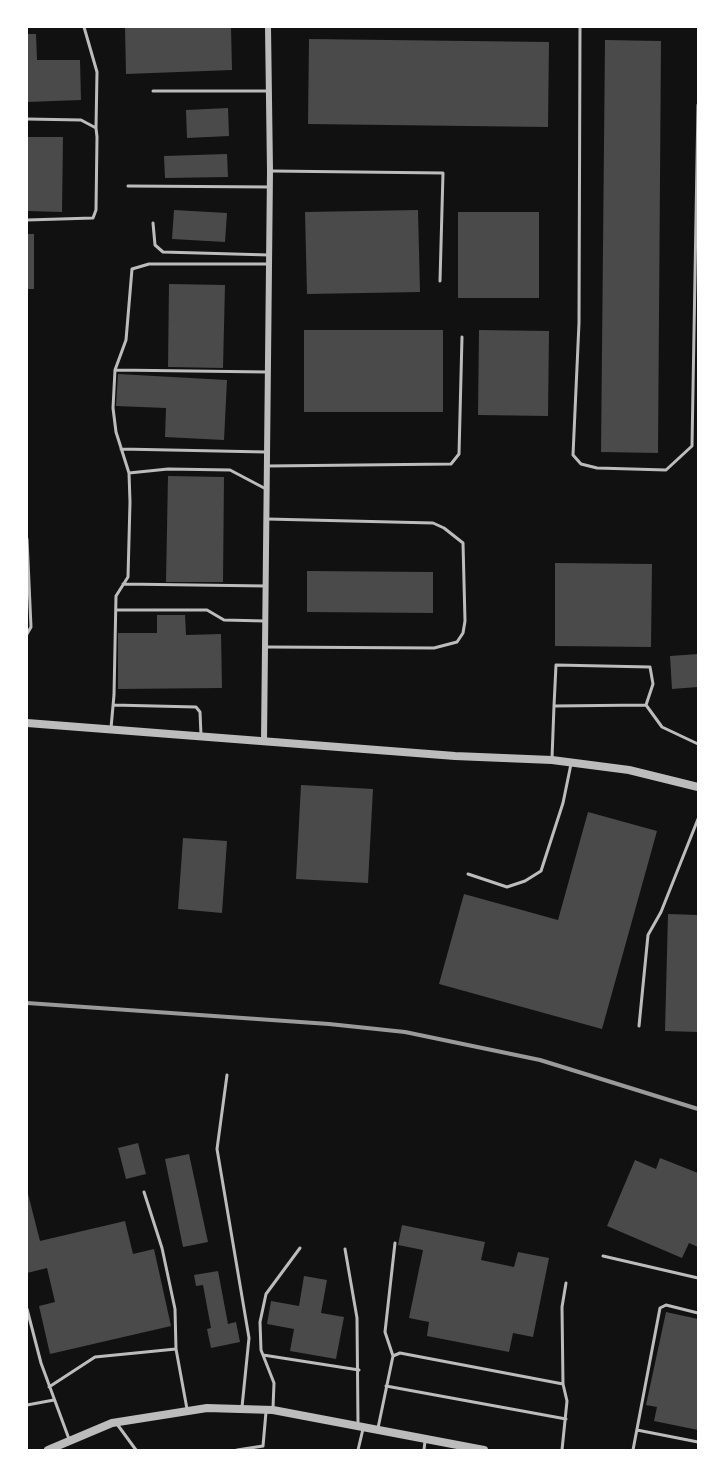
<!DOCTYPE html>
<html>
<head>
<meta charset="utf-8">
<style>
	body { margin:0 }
	#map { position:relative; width:725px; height:1477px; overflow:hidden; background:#111; font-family:Cabin,sans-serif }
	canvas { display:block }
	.frame { position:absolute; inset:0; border:28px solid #fff; pointer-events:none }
</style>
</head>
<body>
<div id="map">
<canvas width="725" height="1477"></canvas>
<div class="frame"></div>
</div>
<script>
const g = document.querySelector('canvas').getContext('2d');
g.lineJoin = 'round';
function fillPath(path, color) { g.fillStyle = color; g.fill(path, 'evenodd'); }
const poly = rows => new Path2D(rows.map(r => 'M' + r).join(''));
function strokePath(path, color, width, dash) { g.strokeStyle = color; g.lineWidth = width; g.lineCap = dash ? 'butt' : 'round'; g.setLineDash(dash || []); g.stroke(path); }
fillPath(poly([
	[125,27,231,27,232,70,126,74],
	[27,34,36,34,37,60,80,60,81,100,27,102],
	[309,39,549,42,548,127,308,124],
	[605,40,661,41,658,453,601,452],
	[228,108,229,136,187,138,186,110],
	[27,137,63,137,62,212,27,211],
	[227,154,228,177,165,178,164,156],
	[174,210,227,213,225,242,172,239],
	[418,210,420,292,307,294,305,212],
	[458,212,539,212,539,298,458,298],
	[27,234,34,234,34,289,27,289],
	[169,284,225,285,223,368,168,367],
	[304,330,443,330,443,412,304,412],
	[479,330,549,331,548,416,478,415],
	[118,374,227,380,224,440,165,437,166,408,116,406],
	[168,476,224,477,223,582,166,582],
	[555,563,652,564,651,647,555,646],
	[307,571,433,572,433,613,307,612],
	[157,615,185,615,186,635,221,634,222,688,118,689,118,633,157,633],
	[698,654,698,687,672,689,670,656],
	[301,785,373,789,368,883,296,879],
	[588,812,657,831,602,1029,439,984,464,894,558,920],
	[183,838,227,841,222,913,178,909],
	[668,914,698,915,698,1032,665,1031],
	[138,1143,146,1174,126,1179,118,1148],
	[189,1154,208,1242,183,1247,165,1159],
	[660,1158,698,1173,698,1247,689,1243,682,1258,607,1226,635,1160,656,1169],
	[27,1190,40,1241,125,1221,133,1254,154,1249,171,1326,50,1354,39,1306,55,1302,47,1268,27,1273],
	[402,1225,485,1242,481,1260,514,1267,518,1252,549,1258,533,1337,513,1333,509,1352,427,1336,429,1322,409,1318,423,1250,398,1245],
	[218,1271,228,1324,236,1322,240,1342,211,1348,207,1329,211,1328,203,1285,196,1286,194,1275],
	[304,1276,327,1280,321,1313,344,1317,336,1359,290,1351,294,1329,267,1324,271,1301,299,1306],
	[666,1312,698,1319,698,1430,654,1421,657,1407,646,1405]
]), '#4a4a4a');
strokePath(poly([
	[84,27,97,72,96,128],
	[580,27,579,323,573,455,581,464,597,468,666,470,692,446,698,105],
	[153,91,269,91],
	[27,119,81,120,96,128,97,137,96,210,93,218,27,220],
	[272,171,443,173,440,281],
	[128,186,270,187],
	[153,223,155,245,163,252,269,255],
	[115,370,267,372],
	[121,449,266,452],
	[268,466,451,464,459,454,462,337],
	[129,473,168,469,230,470,266,489],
	[27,539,31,627,27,634],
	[123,584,266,586],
	[116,610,207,610,224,620,265,621],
	[267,647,434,648,457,642,463,633,465,621,463,543,444,528,433,523,267,519],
	[113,705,196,707,200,712,201,735],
	[554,706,556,665,650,667,653,684,646,705],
	[111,728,114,695,116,596,128,577,130,502,129,473,116,432,113,408,115,370,126,340,132,269,149,264,269,264],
	[552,758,554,706,646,705,662,727,698,744],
	[468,874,507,887,525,881,541,871,563,803,571,764],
	[639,1026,648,935,661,912,698,819],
	[227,1075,217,1149,249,1338,242,1407],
	[144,1192,162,1248,175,1309,176,1349,187,1409],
	[345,1249,357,1318,358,1424],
	[603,1256,698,1278],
	[27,1309,41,1363,69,1439],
	[263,1355,359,1370],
	[393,1356,400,1353,563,1384,567,1401,562,1450],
	[563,1384,562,1307,566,1283],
	[386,1386,566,1419],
	[49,1387,95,1357,176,1349],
	[27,1405,54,1400],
	[273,1408,274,1383,261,1350,260,1322,266,1294,300,1248],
	[117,1424,136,1450],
	[378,1428,393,1356,385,1332,395,1243],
	[637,1430,698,1442],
	[237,1450,263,1446,266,1412],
	[358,1450,363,1429],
	[424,1450,425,1441],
	[633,1450,660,1308,666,1305,698,1313]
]), '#bcbcbc', 3);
strokePath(poly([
	[264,741,270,171,268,27]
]), '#bcbcbc', 6);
strokePath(poly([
	[27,723,455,756,552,760,629,770,698,787],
	[48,1450,112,1423,207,1408,273,1410,484,1450]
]), '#bcbcbc', 8);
strokePath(poly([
	[27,1003,329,1024,405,1032,540,1060,698,1109]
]), '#9a9a9a', 4);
</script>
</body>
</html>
